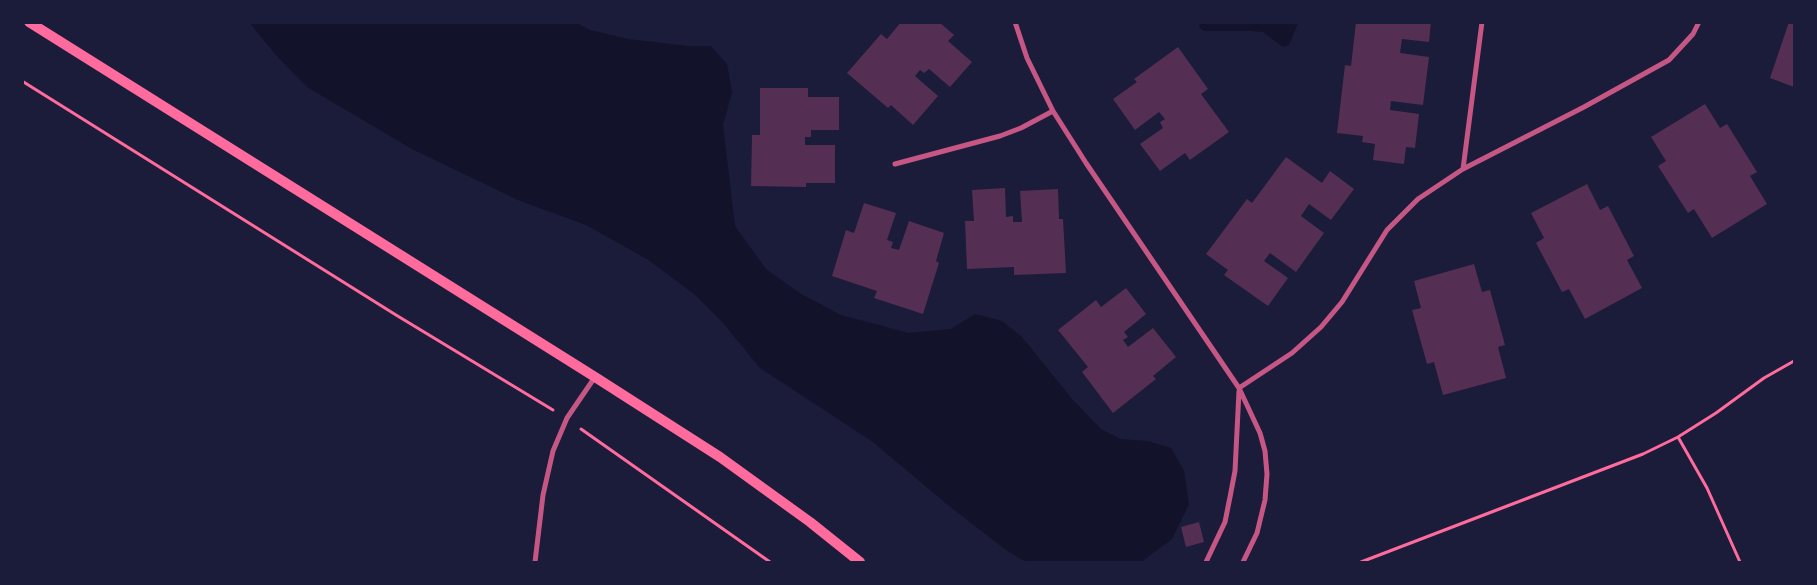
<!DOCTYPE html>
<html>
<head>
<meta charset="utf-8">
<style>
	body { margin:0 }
	#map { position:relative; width:1817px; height:585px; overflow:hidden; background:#1b1b3a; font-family:Cabin,sans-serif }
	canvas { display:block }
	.frame { position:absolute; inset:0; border:24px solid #1b1b3a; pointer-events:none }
</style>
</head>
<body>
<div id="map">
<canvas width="1817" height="585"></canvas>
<div class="frame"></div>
</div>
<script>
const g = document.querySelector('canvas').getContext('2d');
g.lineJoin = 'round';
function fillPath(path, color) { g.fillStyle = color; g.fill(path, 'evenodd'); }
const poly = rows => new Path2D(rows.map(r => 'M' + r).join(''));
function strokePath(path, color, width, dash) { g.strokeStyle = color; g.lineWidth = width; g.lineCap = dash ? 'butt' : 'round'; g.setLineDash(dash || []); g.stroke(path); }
fillPath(poly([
	[575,22,590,30,628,39,688,46,711,46,727,64,732,92,723,125,735,226,766,269,801,294,841,315,909,333,951,329,975,314,1002,321,1022,337,1072,399,1101,429,1120,439,1147,441,1171,448,1184,471,1189,504,1172,539,1141,562,1026,562,1006,550,948,505,873,442,760,368,723,323,694,294,647,259,586,225,518,200,412,149,307,87,275,54,250,23],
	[1199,23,1199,22,1298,23,1289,45,1283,47,1263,32,1251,31,1204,31,1200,28]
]), '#12122b');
fillPath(poly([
	[901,22,939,22,954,35,948,41,972,62,950,87,929,69,924,73,920,70,915,76,938,96,913,125,891,105,888,108,847,73,881,34,887,39],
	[1356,22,1431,22,1429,42,1402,39,1400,53,1429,57,1423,105,1391,101,1390,110,1419,114,1415,148,1406,147,1404,164,1373,160,1375,144,1362,142,1363,136,1337,133,1345,65,1351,66],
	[1789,22,1794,22,1794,87,1770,78],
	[1178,47,1208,89,1201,94,1229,132,1190,160,1185,153,1160,171,1140,144,1163,128,1160,122,1165,119,1159,112,1135,130,1113,99,1137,82,1134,79],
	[760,88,808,88,808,97,839,97,839,130,811,130,811,137,805,137,805,145,835,145,835,183,806,183,806,187,751,186,752,135,760,135],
	[1705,104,1720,128,1727,124,1757,172,1750,176,1767,204,1712,238,1694,209,1688,213,1658,166,1666,161,1651,137],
	[1286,157,1322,183,1330,171,1354,189,1331,220,1309,204,1301,216,1324,233,1296,272,1270,253,1264,261,1288,278,1268,306,1224,275,1228,270,1206,254,1247,199,1252,203],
	[1587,184,1600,210,1608,206,1634,256,1627,260,1642,288,1585,319,1569,289,1562,292,1536,243,1544,238,1531,213],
	[1005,188,1006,217,1013,216,1013,222,1022,222,1020,191,1058,189,1059,219,1063,219,1066,273,1014,275,1014,267,967,269,965,221,974,221,972,190],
	[864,203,896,213,887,240,893,242,891,248,899,250,909,221,944,233,936,261,939,263,923,314,874,298,877,291,832,276,846,230,854,233],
	[1474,264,1482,292,1490,290,1505,345,1498,347,1506,378,1443,395,1434,362,1427,364,1412,310,1421,308,1414,281],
	[1126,288,1146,314,1124,332,1128,337,1123,340,1128,347,1153,328,1176,357,1153,376,1156,379,1113,413,1082,372,1088,367,1058,330,1096,300,1101,307],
	[1199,522,1204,542,1186,547,1181,527]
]), '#542f53');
strokePath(poly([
	[22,81,396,315,553,410],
	[581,429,770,562],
	[1678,437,1707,488,1740,562],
	[1361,562,1643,454,1678,437,1716,413,1764,378,1794,361]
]), '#ff6b9d', 3);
strokePath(poly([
	[1015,22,1027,58,1053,111,1086,163,1239,388,1260,433,1265,451,1267,474,1265,500,1257,533,1243,562],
	[895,164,1000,136,1021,128,1053,111],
	[1463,169,1482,22],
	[1239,388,1292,353,1321,327,1342,302,1387,230,1418,199,1463,169,1584,107,1669,60,1693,34,1699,22],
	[535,562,543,495,553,451,567,418,595,377],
	[1206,562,1225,522,1230,497,1235,471,1239,391]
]), '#c65784', 5);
strokePath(poly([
	[29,22,595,377,720,457,810,522,860,562]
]), '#ff6b9d', 10);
</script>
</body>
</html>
